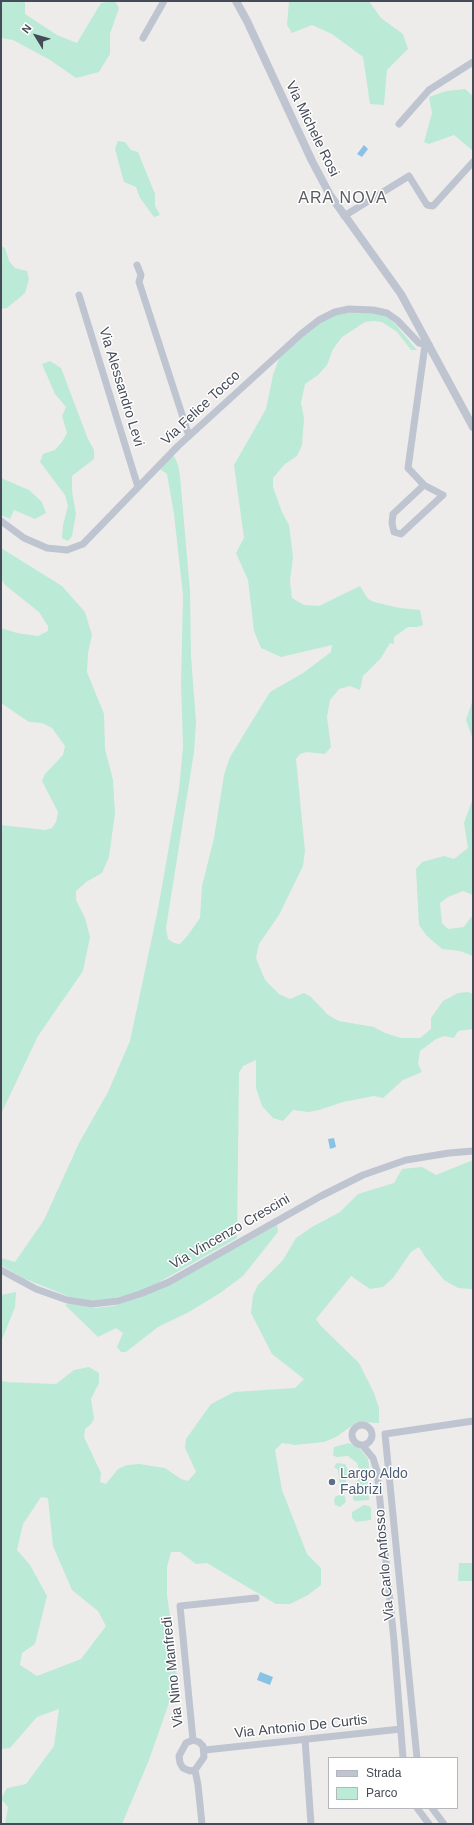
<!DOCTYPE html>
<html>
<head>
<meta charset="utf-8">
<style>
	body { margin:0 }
	#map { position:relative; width:474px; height:1825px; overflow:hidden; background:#eeeceb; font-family:Arial,sans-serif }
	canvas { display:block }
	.frame { position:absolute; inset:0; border:2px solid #454b57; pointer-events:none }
	.legend { position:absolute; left:328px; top:1757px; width:130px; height:52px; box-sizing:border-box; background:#fff; border:1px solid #b5b7bc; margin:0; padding:5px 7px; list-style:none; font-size:12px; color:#454b57 }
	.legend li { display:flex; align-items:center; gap:8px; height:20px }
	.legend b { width:20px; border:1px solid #b5b7bc }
	.north { position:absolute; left:16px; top:16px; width:40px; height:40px; -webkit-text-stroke:3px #fff; paint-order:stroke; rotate:307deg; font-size:11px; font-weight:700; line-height:16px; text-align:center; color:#454b57 }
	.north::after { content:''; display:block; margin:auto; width:14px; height:18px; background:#454b57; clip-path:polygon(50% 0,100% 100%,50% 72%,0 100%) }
</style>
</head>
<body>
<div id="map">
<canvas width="474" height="1825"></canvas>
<div class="frame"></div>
<ul class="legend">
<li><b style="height:5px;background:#bfc5d0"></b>Strada</li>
<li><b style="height:11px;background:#bbead6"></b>Parco</li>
</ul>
<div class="north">N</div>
</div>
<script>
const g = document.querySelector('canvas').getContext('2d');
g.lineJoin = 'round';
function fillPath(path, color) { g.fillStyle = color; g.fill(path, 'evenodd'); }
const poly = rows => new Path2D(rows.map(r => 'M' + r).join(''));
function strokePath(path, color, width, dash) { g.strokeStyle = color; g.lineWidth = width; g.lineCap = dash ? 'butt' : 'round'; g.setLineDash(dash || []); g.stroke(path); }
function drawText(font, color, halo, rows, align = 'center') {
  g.font = font + ' Arial,sans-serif'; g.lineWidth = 3; g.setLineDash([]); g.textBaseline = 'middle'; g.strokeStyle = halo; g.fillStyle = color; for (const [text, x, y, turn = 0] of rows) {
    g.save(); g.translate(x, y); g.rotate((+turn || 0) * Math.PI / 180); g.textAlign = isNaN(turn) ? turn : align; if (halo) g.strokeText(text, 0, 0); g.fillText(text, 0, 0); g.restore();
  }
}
fillPath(poly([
	[1,1,12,1,14,3,15,1,25,1,25,14,57,35,77,43,101,3,115,1,119,8,110,34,110,54,99,72,76,78,50,60,13,40,1,38],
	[289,1,369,1,381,18,403,34,408,49,387,70,384,105,370,104,363,57,332,34,312,25,292,33,287,25],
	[465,89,473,96,473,151,454,135,429,144,424,142,432,113,429,97,446,91],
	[118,141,125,142,131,150,138,152,155,194,155,206,160,215,154,217,140,198,136,187,124,182,115,149],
	[1,246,5,248,9,261,15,268,27,271,29,279,25,293,7,308,1,309],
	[343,311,381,313,390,318,417,350,411,350,397,332,382,322,374,321,365,322,342,337,333,349,327,365,318,375,305,384,301,403,304,418,302,445,297,456,285,464,273,478,273,487,282,512,289,525,293,557,290,581,292,598,304,605,319,606,360,586,368,599,374,602,400,608,420,610,423,625,417,627,408,627,394,637,394,644,390,643,381,658,363,676,360,690,350,686,339,689,330,700,327,717,331,747,325,754,306,752,300,754,296,759,305,851,303,866,279,915,259,944,256,958,265,980,279,994,290,999,304,993,311,997,328,1015,339,1021,374,1027,385,1033,401,1038,420,1038,431,1029,431,1018,443,1001,458,993,468,992,473,994,473,1029,458,1031,454,1038,444,1036,436,1039,420,1051,418,1064,422,1072,403,1080,383,1098,374,1096,343,1102,319,1110,309,1112,293,1110,283,1121,273,1118,262,1106,256,1088,256,1060,243,1066,239,1073,237,1238,154,1285,133,1294,108,1299,89,1301,70,1297,23,1278,1,1265,1,1258,15,1262,44,1220,79,1143,108,1092,130,1041,158,909,179,789,183,747,181,684,183,595,174,514,167,474,161,470,163,462,174,456,178,465,180,476,190,591,191,656,196,722,194,752,166,928,168,939,174,943,180,944,188,935,200,918,202,886,214,838,224,775,230,757,270,692,303,673,331,652,332,645,281,657,261,648,254,631,248,580,236,553,244,538,234,465,266,409,273,375,280,356,316,323],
	[50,361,61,368,88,439,94,450,94,459,72,476,72,491,76,514,72,536,68,541,62,538,63,525,68,506,65,495,40,462,43,454,55,450,62,442,67,433,62,416,66,407,55,394,42,364],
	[1,478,29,490,42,502,46,513,35,519,14,510,10,519,1,515],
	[1,548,62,586,85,612,92,635,88,653,87,672,104,714,105,749,113,780,115,813,109,857,102,873,86,882,76,891,76,900,85,918,90,937,83,971,38,1036,1,1114,1,825,45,830,52,828,56,822,58,812,42,781,45,774,63,755,65,746,52,728,42,723,29,722,1,703,1,628,17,633,38,636,48,631,48,626,39,612,5,585,1,579],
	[473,699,473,740,466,720],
	[473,798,473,895,463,891,448,897,440,903,442,923,448,929,464,927,471,917,473,917,473,956,460,951,442,949,427,936,419,925,416,869,422,862,444,856,454,859,468,848,464,823],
	[473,1160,473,1288,471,1289,458,1288,444,1280,426,1258,419,1247,411,1252,393,1278,383,1287,370,1289,351,1276,316,1319,321,1326,359,1363,374,1393,379,1408,379,1423,357,1422,336,1437,324,1442,295,1445,282,1443,275,1450,282,1490,307,1554,321,1568,321,1585,308,1595,290,1604,276,1604,207,1563,196,1564,180,1552,171,1552,167,1567,167,1596,173,1634,177,1680,149,1760,122,1824,5,1824,8,1807,1,1799,7,1788,26,1784,54,1746,59,1709,37,1717,10,1748,1,1749,1,1380,5,1382,56,1384,74,1370,89,1367,99,1373,99,1383,91,1399,94,1419,91,1424,85,1429,84,1437,101,1473,100,1482,106,1484,118,1469,127,1465,139,1464,165,1468,181,1479,188,1481,196,1472,185,1448,186,1439,211,1404,234,1392,295,1388,304,1379,272,1354,251,1313,253,1295,258,1285,283,1260,296,1238,312,1227,340,1212,358,1194,394,1183,402,1169,422,1167,436,1175],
	[41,1497,48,1498,53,1546,72,1590,98,1611,106,1626,81,1659,37,1676,20,1665,22,1653,35,1644,47,1596,30,1565,17,1550,23,1524],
	[277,1225,278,1232,243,1276,220,1293,189,1312,158,1327,126,1352,121,1352,117,1347,123,1333,116,1328,98,1337,65,1305,69,1304,95,1308,113,1306,139,1298,173,1282],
	[16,1292,15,1307,1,1342,1,1295],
	[349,1443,360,1449,368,1459,369,1466,367,1476,369,1500,355,1501,353,1499,354,1486,360,1473,357,1463,348,1456,336,1457,333,1455,334,1447],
	[337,1463,345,1464,348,1470,344,1494,346,1502,340,1507,335,1505,334,1500,335,1497,341,1494,338,1470,334,1467],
	[364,1505,369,1506,371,1508,371,1520,356,1522,352,1518,352,1512],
	[459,1563,473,1563,473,1581,458,1581]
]), '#bbead6');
fillPath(poly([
	[364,145,368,149,362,157,357,154],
	[334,1138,336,1147,330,1149,328,1139],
	[260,1672,273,1677,270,1685,257,1680]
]), '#8ac2e5');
strokePath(poly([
	[143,38,164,1],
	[399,124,429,90,473,62],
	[344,216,409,176,427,205,433,206,473,162],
	[137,265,141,275,139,282,189,436],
	[79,295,138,487],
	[424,485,393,514,392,523,394,532,401,534,443,495,424,485,408,468,425,345],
	[1,521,24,538,47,548,67,550,83,544,178,446,301,334,319,320,335,312,349,309,373,310,387,313,397,320,419,343,429,345],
	[1,1270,36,1289,67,1300,92,1304,118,1301,140,1294,169,1282,321,1196,363,1175,406,1160,449,1153,473,1151],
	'352 1435a10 10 0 1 1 20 0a10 10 0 1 1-20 0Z',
	[363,1446,373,1458,377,1471,394,1641,403,1758],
	[305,1739,311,1824],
	[193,1740,180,1606,256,1598],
	[193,1740,199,1742,203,1746,204,1757,195,1770,190,1771,183,1768,180,1763,179,1756,186,1743,193,1740],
	[205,1750,401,1729],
	[417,1758,385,1434,473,1421],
	[195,1770,198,1785,202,1824],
	[417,1808,429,1824],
	[432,1808,444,1824]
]), '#bfc5d0', 7);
strokePath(poly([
	[236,1,247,21,312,161,330,195,401,294,473,427]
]), '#bfc5d0', 8);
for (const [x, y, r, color] of [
	[332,1482,4,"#5c6f8a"]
]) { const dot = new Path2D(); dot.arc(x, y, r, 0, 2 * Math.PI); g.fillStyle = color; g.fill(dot); strokePath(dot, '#fff', 1.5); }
drawText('14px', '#454b57', '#fff', [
	["Via Michele Rosi",312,129,64],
	["Via Alessandro Levi",121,387,73],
	["Via Felice Tocco",201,408,-43],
	["Via Vincenzo Crescini",230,1232,-30],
	["Via Carlo Anfosso",385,1565,-95],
	["Via Nino Manfredi",173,1672,-96],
	["Via Antonio De Curtis",301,1727,-6]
]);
drawText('14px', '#4e5e75', '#fff', [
	["Largo Aldo",340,1474],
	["Fabrizi",340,1490]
], 'left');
g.letterSpacing = '1px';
drawText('16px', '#595b60', '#fff', [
	["ARA NOVA",343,199]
]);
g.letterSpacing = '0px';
</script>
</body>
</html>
